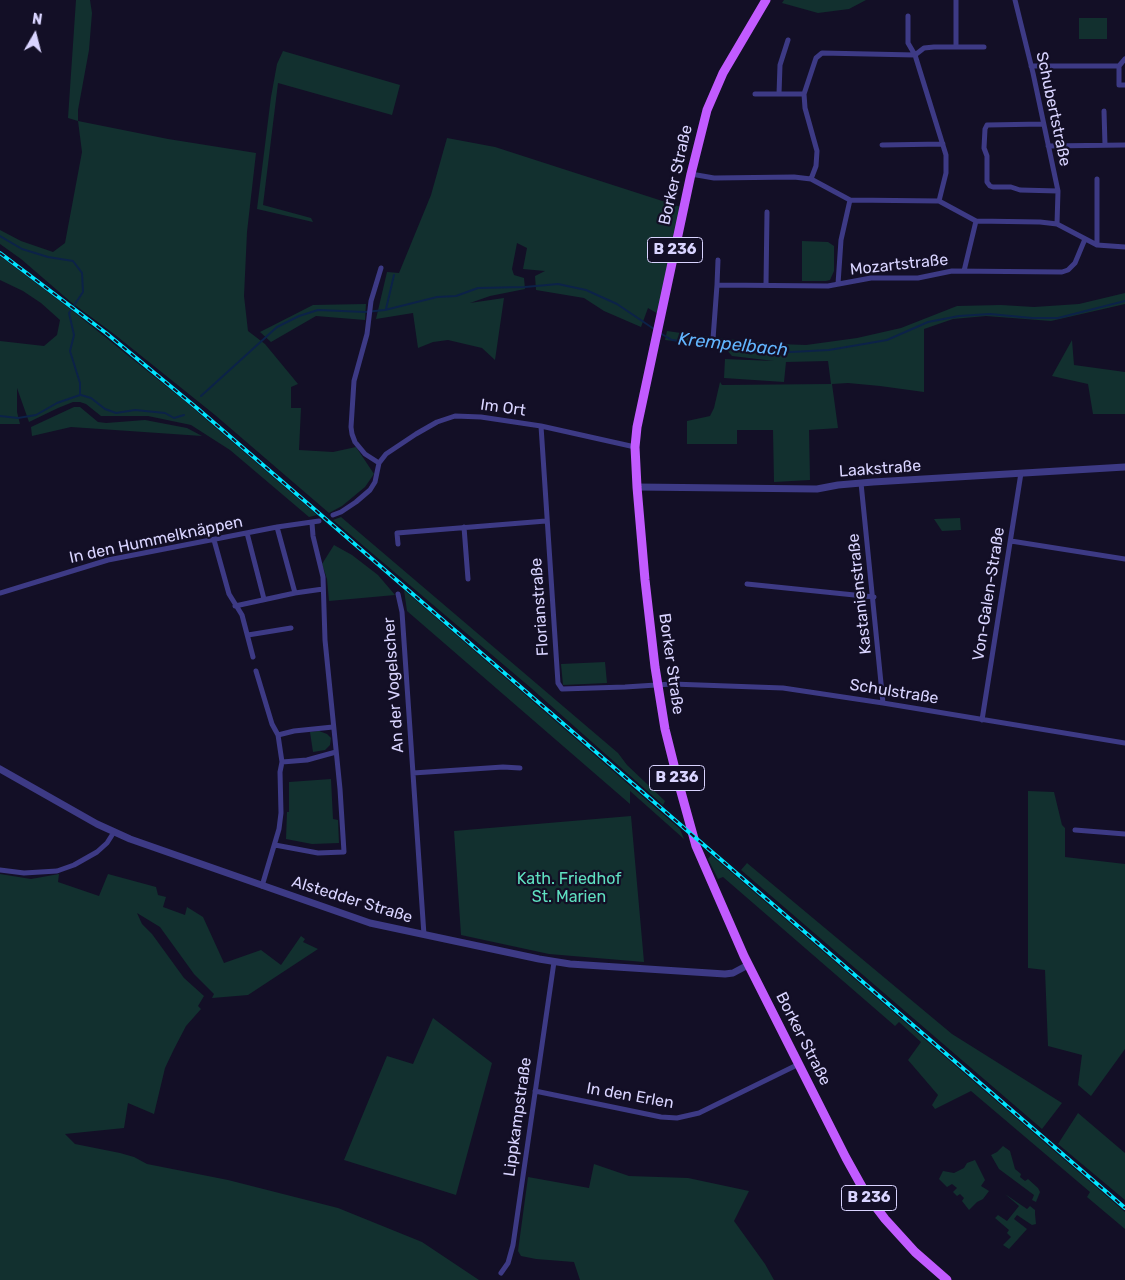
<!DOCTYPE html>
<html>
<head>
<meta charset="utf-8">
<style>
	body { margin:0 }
	#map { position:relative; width:1125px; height:1280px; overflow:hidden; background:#130f26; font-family:Rubik,sans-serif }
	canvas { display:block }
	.north { position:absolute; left:10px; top:10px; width:50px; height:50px; -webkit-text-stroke:4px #130f26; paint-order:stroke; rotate:8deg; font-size:14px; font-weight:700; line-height:20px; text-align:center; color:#d9d4ff }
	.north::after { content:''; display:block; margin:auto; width:18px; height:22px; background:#d9d4ff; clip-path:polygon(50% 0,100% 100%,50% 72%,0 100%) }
</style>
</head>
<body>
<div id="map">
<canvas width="1125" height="1280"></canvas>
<div class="north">N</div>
</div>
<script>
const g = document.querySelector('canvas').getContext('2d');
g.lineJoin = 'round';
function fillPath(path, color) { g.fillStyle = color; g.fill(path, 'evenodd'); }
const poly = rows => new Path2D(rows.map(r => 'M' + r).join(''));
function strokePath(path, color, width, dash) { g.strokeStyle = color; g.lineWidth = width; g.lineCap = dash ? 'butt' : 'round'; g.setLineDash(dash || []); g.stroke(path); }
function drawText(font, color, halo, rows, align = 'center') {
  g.font = font + ' Rubik,sans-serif'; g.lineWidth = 4.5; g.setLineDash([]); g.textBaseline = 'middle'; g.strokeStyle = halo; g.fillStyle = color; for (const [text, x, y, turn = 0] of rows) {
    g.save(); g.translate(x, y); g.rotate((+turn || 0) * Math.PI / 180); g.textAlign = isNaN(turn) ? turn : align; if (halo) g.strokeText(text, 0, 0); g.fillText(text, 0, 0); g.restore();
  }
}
fillPath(poly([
	[76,0,90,0,92,13,89,50,78,110,78,121,168,139,256,153,247,232,244,296,248,331,265,344,298,384,291,387,291,408,301,408,299,450,333,452,356,447,374,474,365,487,342,506,329,513,215,415,114,334,72,303,21,259,0,244,0,230,21,241,53,252,65,243,82,152,78,121,68,118],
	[784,0,866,0,849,9,818,13,782,3],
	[1079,18,1107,18,1107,39,1079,39],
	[283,51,400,85,392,115,278,83,263,205,311,218,313,222,257,209,271,97,277,64],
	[447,138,495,147,684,208,660,315,648,308,641,327,604,311,584,298,536,290,535,276,545,271,523,269,527,248,517,243,512,269,514,275,524,278,525,289,490,296,470,303,504,298,495,360,482,348,448,340,433,342,418,348,413,313,376,319,387,272,399,273,431,195],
	[802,241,828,242,834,246,834,271,830,280,826,281,802,281],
	[0,256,74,312,187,403,317,515,309,517,230,450,191,425,148,416,101,416,86,404,80,402,73,402,58,408,29,422,17,388,17,412,20,424,0,424,0,341,44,346,57,335,60,320,41,303,23,291,0,280],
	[1125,293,1125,304,1051,321,986,316,953,319,924,329,924,392,880,386,848,383,832,384,838,428,809,430,810,480,774,482,773,430,737,430,737,444,687,444,687,421,710,416,714,408,720,382,722,385,831,384,828,361,786,362,784,382,724,378,725,359,774,361,732,356,724,347,665,340,667,331,716,338,778,344,806,345,857,338,901,328,957,306,1001,305,1034,307,1079,304],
	[366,304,365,320,316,316,271,342,260,332,313,305],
	[1072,340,1074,365,1125,372,1125,414,1093,414,1088,384,1052,376],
	[74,407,80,407,98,422,106,423,145,420,187,428,202,436,71,427,32,436,31,427],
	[341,517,618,753,627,765,665,801,663,805,531,688,333,520],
	[960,518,961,530,942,531,934,519],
	[334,545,352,555,378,575,395,595,329,601,327,579,322,564],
	[404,590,680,829,684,839,630,791,630,804,407,611],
	[605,662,607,683,563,685,561,664],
	[319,731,327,734,331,738,330,745,325,750,313,752,310,732],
	[331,779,333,819,338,820,339,843,312,844,286,839,287,812,289,812,289,782],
	[1028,791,1054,792,1062,825,1065,828,1065,857,1125,864,1125,1049,1091,1096,1078,1085,1082,1055,1048,1046,1045,970,1028,968],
	[631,816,644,962,549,954,461,935,454,831],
	[711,855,1125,1212,1125,1229,1087,1197,1090,1192,971,1091,935,1109,932,1105,938,1095,908,1060,921,1042,899,1022,895,1026,723,877,718,879,708,859],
	[747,863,952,1034,1062,1103,1042,1129,741,870],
	[0,874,31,879,59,874,58,882,99,896,108,874,156,887,158,895,166,897,163,907,185,915,187,907,203,917,224,963,261,950,281,965,301,936,305,939,303,942,318,949,248,995,212,998,214,994,194,974,160,927,137,913,142,924,152,934,184,978,204,996,198,1006,201,1009,186,1026,174,1049,165,1068,154,1114,128,1103,124,1128,65,1134,75,1144,120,1153,134,1157,147,1164,228,1180,338,1208,422,1242,479,1280,0,1280],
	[433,1018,492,1063,456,1195,344,1160,387,1056,413,1064],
	[1078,1113,1125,1153,1125,1200,1058,1144],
	[1003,1146,1010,1151,1015,1169,1021,1174,1020,1177,1025,1181,1028,1179,1038,1188,1040,1192,1036,1202,1032,1200,1034,1195,999,1169,991,1155,997,1152],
	[975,1160,985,1180,981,1186,989,1191,983,1199,977,1202,969,1210,962,1201,964,1198,960,1194,957,1196,953,1192,957,1188,952,1184,947,1187,939,1179,943,1171,954,1173,964,1168,967,1163],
	[594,1164,629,1176,688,1178,749,1191,734,1221,765,1264,774,1280,580,1280,574,1262,536,1259,521,1256,518,1251,528,1177,589,1188],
	[1005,1194,1027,1209,1030,1206,1035,1210,1035,1214,1036,1224,1032,1225,1017,1215,1014,1219,1027,1229,1009,1249,1003,1245,1011,1237,1007,1233,1009,1230,995,1218,998,1215,1007,1221,1019,1206]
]), '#12302f');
strokePath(poly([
	[0,236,22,249,48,257,73,261,82,273,83,292,69,313,74,335,70,351,80,383,80,395,57,403,36,415,18,418,0,416],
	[386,309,394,275],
	[660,333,672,340,718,346,791,352,829,350,887,340,928,322,959,316,990,314,1032,318,1058,318,1125,301],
	[81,395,91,398,105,409,116,413,135,410,165,413,174,418,184,415],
	[201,396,277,327,299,316,318,310,365,312,385,310,437,297,456,296,478,288,525,287,558,284,586,290,617,304,654,329]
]), '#0c2248', 2);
strokePath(poly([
	[956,0,956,47],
	[1015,0,1033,73,1058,191,1057,224],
	[1031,66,1119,66,1125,59],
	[1119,66,1119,85,1125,85],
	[755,94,804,94],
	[779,94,780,65,788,40],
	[1104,111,1105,145],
	[1043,124,987,125,985,129,984,148,987,156,987,182,990,186,993,187,1011,187,1020,190,1058,191],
	[882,145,943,144],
	[1048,146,1125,145],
	[691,174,714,178,794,177,811,179,850,200,939,201,976,221,1040,222,1057,224,1097,245,1125,247],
	[811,179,816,166,817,151,805,108,804,94,816,58,822,53,915,55,908,43,908,16],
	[1097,179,1097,245],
	[939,201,946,173,946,155,915,55,924,48,934,47,984,47],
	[718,260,717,285,828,286,871,278,918,278,952,271,1062,272,1068,270,1075,263,1085,239],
	[964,271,976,221],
	[838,284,841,240,850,200],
	[766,285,767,212],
	[713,339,717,285],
	[541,426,558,683,562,689,625,687,672,684,783,688,883,703,1125,743],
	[379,463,365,454,355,442,352,434,351,427,354,381,367,334,371,301,381,268],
	[861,483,883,703],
	[333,515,341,512,356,502,370,490,375,482,379,463,386,454,416,434,437,422,455,416,481,417,541,426,635,447],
	[277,527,295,593],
	[464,527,468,579],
	[247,533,264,599],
	[214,540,229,594,242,615,253,657],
	[1011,541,1125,559],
	[398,544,397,533,546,521],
	[747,584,874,597],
	[0,593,108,560,277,527,319,521],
	[398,594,402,612,424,935],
	[235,606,295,593,323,589],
	[248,635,291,628],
	[256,671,272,724,278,735,282,762,280,772,281,813,279,829,262,886],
	[982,720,1021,473],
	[278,735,294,731,333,727],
	[282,762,307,760,336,752],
	[413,773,503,767,520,768],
	[1075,830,1125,834],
	[275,845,318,853,344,852,340,789,325,640,323,577,313,536,312,523],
	[0,870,24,873,57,871,74,865,97,852,107,843,114,832],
	[535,1091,661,1117,677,1118,699,1113,799,1064],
	[501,1273,508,1263,513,1245,554,962]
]), '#3d3a85', 5);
strokePath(poly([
	[637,487,817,489,838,485,873,482,1125,467],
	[0,769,97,824,130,839,370,923,539,959,570,964,725,974,733,973,748,965]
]), '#3d3a85', 7);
strokePath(poly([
	[766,0,723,73,707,110,691,174,637,427,635,447,637,487,645,580,655,667,665,729,678,781,696,846,744,956,846,1158,866,1194,885,1219,915,1252,947,1280]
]), '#c25bff', 9);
const rail = poly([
	[0,253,106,333,198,409,1125,1208]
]);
strokePath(rail, '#00e5ff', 4);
strokePath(rail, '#130f26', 2, [5.5]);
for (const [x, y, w] of [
	[675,250,55],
	[677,778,55],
	[869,1198,55]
]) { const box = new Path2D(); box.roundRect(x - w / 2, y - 12.5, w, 25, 4); g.fillStyle = '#130f26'; g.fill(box); strokePath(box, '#d9d4ff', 1); }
drawText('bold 15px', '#d9d4ff', null, [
	["B 236",675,250],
	["B 236",677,778],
	["B 236",869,1198]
]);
drawText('16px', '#d9d4ff', '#130f26', [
	["Schubertstraße",1053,109,78],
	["Borker Straße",676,175,-77],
	["Mozartstraße",899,265,-6],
	["Im Ort",503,408,8],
	["Laakstraße",880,469,-4],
	["In den Hummelknäppen",156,540,-12],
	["Kastanienstraße",860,594,-96],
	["Von-Galen-Straße",989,594,-81],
	["Florianstraße",540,607,-94],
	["Borker Straße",671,664,82],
	["An der Vogelscher",394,685,-94],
	["Schulstraße",894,692,9],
	["Alstedder Straße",352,900,17],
	["Borker Straße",803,1039,63],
	["In den Erlen",630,1096,10],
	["Lippkampstraße",518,1117,-82]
]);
drawText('16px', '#5fe0c0', '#130f26', [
	["Kath. Friedhof",569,879],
	["St. Marien",569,897]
]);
drawText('italic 18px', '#62b6ff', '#130f26', [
	["Krempelbach",733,345,6]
]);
</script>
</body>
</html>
